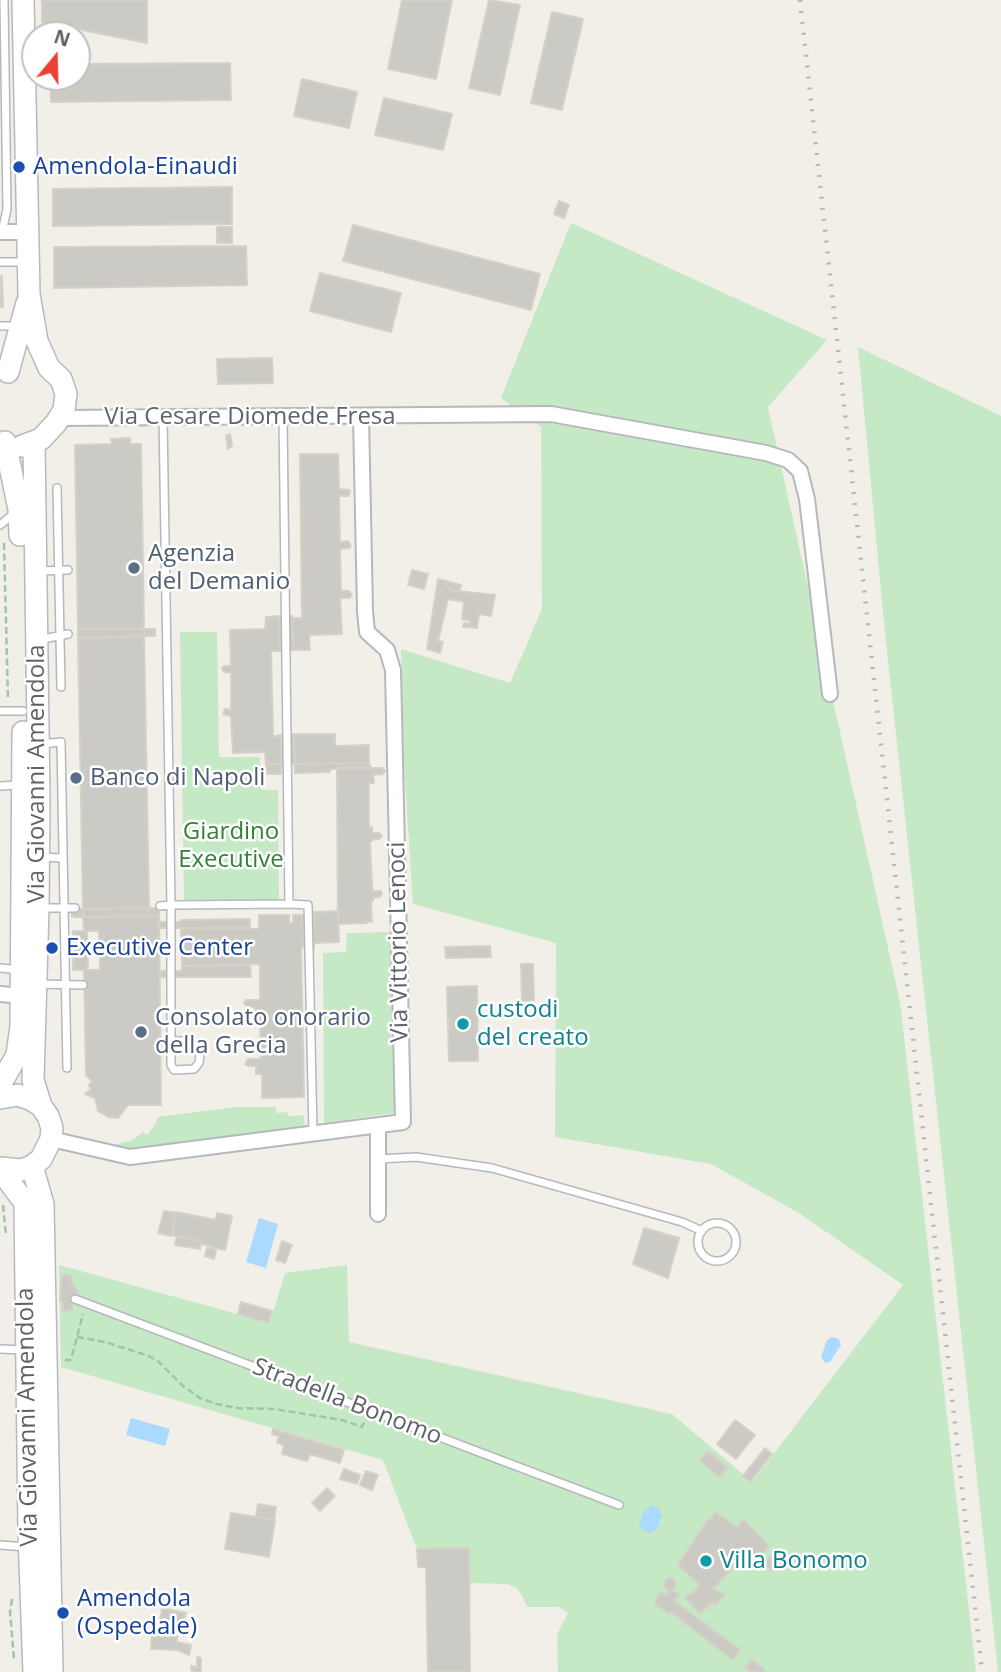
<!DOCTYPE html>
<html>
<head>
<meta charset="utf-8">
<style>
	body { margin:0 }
	#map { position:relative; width:1001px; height:1672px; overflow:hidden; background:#f1efe8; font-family:"Open Sans",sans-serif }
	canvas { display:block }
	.north { position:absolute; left:21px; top:21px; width:70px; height:70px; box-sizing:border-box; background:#fff; border:2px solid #bfc1c3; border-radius:50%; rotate:19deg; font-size:19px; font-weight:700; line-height:28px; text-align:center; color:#5f6368 }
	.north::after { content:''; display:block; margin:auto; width:24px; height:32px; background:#ea4335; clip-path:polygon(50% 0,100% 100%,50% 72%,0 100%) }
</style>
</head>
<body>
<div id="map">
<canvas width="1001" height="1672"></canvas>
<div class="north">N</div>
</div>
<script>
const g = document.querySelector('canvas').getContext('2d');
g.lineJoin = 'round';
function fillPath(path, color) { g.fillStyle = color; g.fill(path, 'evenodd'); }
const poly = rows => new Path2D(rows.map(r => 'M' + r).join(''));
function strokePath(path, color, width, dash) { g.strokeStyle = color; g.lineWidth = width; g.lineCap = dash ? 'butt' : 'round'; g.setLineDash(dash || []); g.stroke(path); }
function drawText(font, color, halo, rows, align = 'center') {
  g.font = font + ' "Open Sans",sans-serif'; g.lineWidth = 5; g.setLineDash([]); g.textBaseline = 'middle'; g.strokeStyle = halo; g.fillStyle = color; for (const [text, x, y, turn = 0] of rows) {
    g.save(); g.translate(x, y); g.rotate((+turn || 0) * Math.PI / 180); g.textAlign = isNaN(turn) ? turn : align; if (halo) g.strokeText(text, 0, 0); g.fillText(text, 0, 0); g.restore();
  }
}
fillPath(poly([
	[571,223,827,340,768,407,900,1002,976,1672,558,1672,557,1635,568,1613,559,1607,527,1607,522,1595,516,1588,507,1584,469,1583,468,1548,417,1549,383,1460,61,1367,59,1265,270,1323,285,1273,347,1265,349,1342,672,1414,752,1482,903,1285,799,1213,711,1164,555,1137,556,943,413,904,404,763,401,649,510,683,542,609,541,427,501,398],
	[858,347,1001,416,1001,1672,998,1672,885,633],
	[180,632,217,632,219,757,260,757,261,790,278,790,279,900,184,900],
	[390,932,394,1113,324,1123,323,953,346,952,347,933],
	[236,1107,276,1107,277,1113,287,1112,288,1116,303,1115,305,1124,301,1128,141,1148,116,1148,117,1144,132,1140,143,1132,147,1135,155,1125,158,1117]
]), '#c5e8c5');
fillPath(poly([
	[259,1218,278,1224,266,1268,246,1262],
	[832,1337,839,1339,841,1345,830,1362,825,1363,821,1357,827,1340],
	[131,1418,170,1429,165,1446,126,1435],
	[651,1506,658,1508,662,1515,657,1529,651,1533,644,1531,639,1525,644,1511]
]), '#aadaff');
const building = poly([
	[42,0,147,0,147,43,42,22,42,0],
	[402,0,452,0,436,79,388,69,402,0],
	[489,0,520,5,500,95,469,88,489,0],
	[552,12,583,19,562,110,531,103,552,12],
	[230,63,231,100,51,102,50,77,77,77,77,64,230,63],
	[302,79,357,92,349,128,294,116,302,79],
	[384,98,452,114,443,150,375,135,384,98],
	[232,187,232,224,53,226,53,189,232,187],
	[559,201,569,205,564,218,554,214,559,201],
	[353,225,540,274,531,310,343,261,353,225],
	[217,227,232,227,232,243,217,243,217,227],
	[246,246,247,285,54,288,54,247,246,246],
	[320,273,401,293,391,332,310,311,320,273],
	[0,276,2,276,3,307,0,307,0,276],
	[272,358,273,383,218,384,217,359,272,358],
	[230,434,232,446,228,449,226,436,230,434],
	[130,438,130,444,141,444,144,629,78,629,75,445,112,444,111,439,130,438],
	[300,454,338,454,339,489,349,490,350,492,348,496,339,496,340,542,348,541,351,546,349,548,340,549,341,591,349,591,352,595,349,598,340,598,342,634,309,635,310,650,294,650,292,618,302,618,300,454],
	[412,570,428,574,424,589,408,585,412,570],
	[438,579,446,581,445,585,449,587,449,590,495,595,491,616,479,614,477,628,463,627,464,623,469,624,470,621,462,619,464,602,448,599,438,641,443,642,440,653,427,649,438,579],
	[446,581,461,585,459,591,449,590,449,587,445,585,446,581],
	[279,616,280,651,271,651,273,737,281,735,281,764,266,764,265,752,233,753,231,716,223,714,225,709,231,710,231,673,224,672,222,669,224,666,231,666,230,630,265,629,266,617,279,616],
	[279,616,292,616,294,650,280,651,279,616],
	[78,629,144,629,144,636,78,638,78,629],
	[144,629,155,629,155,636,144,636,144,629],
	[144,636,149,908,83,909,78,638,144,636],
	[294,734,295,764,281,764,281,735,294,734],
	[294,734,335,734,335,746,369,745,369,763,295,764,294,734],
	[369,763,371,768,330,769,330,772,295,773,295,764,369,763],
	[266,764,281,764,281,774,267,774,266,764],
	[337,768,382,768,385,771,383,774,373,775,374,783,369,783,369,827,372,827,372,833,380,833,382,836,379,839,372,840,370,843,372,884,373,891,381,891,382,894,380,897,373,898,373,901,371,901,372,922,367,921,367,923,338,924,337,768],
	[149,908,159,908,159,916,149,916,149,908],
	[149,908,149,916,83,917,83,909,149,908],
	[72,909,83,909,83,917,72,917,72,909],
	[338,911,339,942,314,943,314,912,338,911],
	[259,915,289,915,289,923,293,923,293,915,303,915,303,947,301,948,304,1097,262,1098,262,1074,256,1074,256,1066,248,1066,245,1064,248,1059,261,1059,260,1015,255,1015,255,1007,247,1007,244,1003,246,1000,260,1000,260,964,182,966,181,928,259,929,259,915],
	[303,915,313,915,314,949,303,947,303,915],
	[159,916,161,1105,128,1105,118,1118,108,1117,98,1111,95,1098,85,1094,91,1089,89,1085,92,1081,86,1075,84,970,100,970,100,955,96,951,99,947,99,931,84,931,83,917,159,916],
	[250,919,250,928,159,928,159,922,181,922,181,920,250,919],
	[73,931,87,931,88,970,73,970,73,931],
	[490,946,491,957,446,958,445,947,490,946],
	[521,964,533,964,534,1000,522,1001,521,964],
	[250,965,251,977,160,977,160,971,182,971,182,966,250,965],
	[477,986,478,1061,449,1061,447,987,477,986],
	[164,1211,176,1213,171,1236,158,1233,164,1211],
	[176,1212,216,1220,217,1213,232,1216,225,1250,201,1244,201,1241,172,1235,176,1212],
	[644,1228,679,1238,668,1278,633,1264,644,1228],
	[177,1236,201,1241,200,1249,175,1245,177,1236],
	[282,1241,292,1245,285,1263,276,1260,282,1241],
	[207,1248,216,1250,214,1259,205,1256,207,1248],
	[62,1275,71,1275,71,1282,78,1292,72,1303,72,1310,63,1311,63,1303,60,1300,62,1275],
	[241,1302,272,1311,269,1323,238,1314,241,1302],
	[735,1420,755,1435,736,1459,717,1444,735,1420],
	[273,1429,344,1450,340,1463,310,1454,307,1461,282,1454,284,1445,277,1443,279,1436,272,1434,273,1429],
	[765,1448,772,1454,750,1482,743,1476,765,1448],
	[708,1451,727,1468,719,1477,700,1460,708,1451],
	[344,1469,360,1475,357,1484,340,1479,344,1469],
	[366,1471,378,1475,372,1490,360,1485,366,1471],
	[327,1488,335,1496,320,1511,312,1503,327,1488],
	[258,1504,276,1507,274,1520,256,1517,258,1504],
	[715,1512,737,1527,743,1520,769,1546,757,1559,744,1548,729,1563,733,1567,713,1589,725,1595,715,1605,712,1602,700,1613,686,1599,688,1594,691,1595,700,1585,678,1565,709,1518,711,1520,715,1512],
	[231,1513,275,1520,269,1557,225,1549,231,1513],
	[469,1548,470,1672,428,1672,426,1567,418,1567,417,1549,469,1548],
	[775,1551,784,1559,773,1572,764,1564,775,1551],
	'664.5 1584a5.5 5.5 0 1 1 11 0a5.5 5.5 0 1 1-11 0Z',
	[670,1589,679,1594,674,1601,740,1650,733,1660,671,1612,669,1614,656,1605,655,1601,660,1593,667,1595,670,1589],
	[162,1608,186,1613,182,1628,160,1622,162,1608],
	[152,1636,177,1636,177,1642,191,1645,189,1655,177,1650,151,1649,152,1636],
	[197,1657,201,1658,201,1672,192,1672,191,1666,197,1667,197,1657],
	[752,1660,765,1670,764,1672,751,1672,745,1668,752,1660]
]);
fillPath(building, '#cccac5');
strokePath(building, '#d6d1c6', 2);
const service = poly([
	[2,232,7,209,4,0],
	[0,262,25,262],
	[0,326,17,326],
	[283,417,289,904,308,905,313,1133],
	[163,418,171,905,289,904],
	[57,488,61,687],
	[0,525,16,512],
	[39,571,68,570],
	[38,640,68,634],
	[0,711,23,711],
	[41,744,61,742,67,1068],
	[0,786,20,785],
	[39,857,63,858],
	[160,906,171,905,171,1065,174,1070,194,1069,199,1063,200,1055,197,1048,183,1041,171,1041],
	[39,908,75,908],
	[0,968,20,970],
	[37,984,83,985],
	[378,1159,416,1157,492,1168,682,1222,702,1231],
	'698 1242a19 19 0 1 1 38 0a19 19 0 1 1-38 0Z',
	[75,1299,619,1505],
	[0,1349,24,1350],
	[0,1545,27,1547]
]);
const minor = poly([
	[0,232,28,232],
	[60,418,551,414,766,453,788,460,800,471,807,499,830,694],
	[0,994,22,996],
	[51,1139,130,1157,403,1122,393,670,387,650,367,632,365,611,361,416],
	[378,1214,378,1126]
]);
const secondary = poly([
	[8,372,27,303],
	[5,442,19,509,20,535],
	[22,446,41,439,56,423,64,410,66,394,61,379,49,368,37,341,29,294,23,0],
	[0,1085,17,1055,21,1026,23,732],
	[0,1098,18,1095,30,1099,41,1106],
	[32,1166,43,1204,52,1672],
	[0,1168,21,1170,32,1166,41,1159,51,1139,52,1128,48,1116,41,1106,33,1080,38,908,39,802,34,442],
	[0,1169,25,1203,29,1534,34,1672]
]);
strokePath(service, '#b5b8bc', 10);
strokePath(minor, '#b5b8bc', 18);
strokePath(secondary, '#b6babf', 24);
strokePath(poly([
	[4,543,8,700],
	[3,1205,6,1236],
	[77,1337,105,1342,149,1356,159,1362,183,1386,200,1398,217,1404,237,1408,274,1409,342,1420,362,1427,365,1420],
	[65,1360,71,1360,83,1314],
	[12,1599,10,1612,14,1659]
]), '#9cc7a9', 2.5, [7, 3.5]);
strokePath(service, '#fff', 7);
strokePath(minor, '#fff', 14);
strokePath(secondary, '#fff', 21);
strokePath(poly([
	[800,0,982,1672]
]), '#b6b7b8', 4.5, [2, 9]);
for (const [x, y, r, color] of [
	[19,167,7,"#1a4fb4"],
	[134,568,7,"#5c6f8a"],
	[76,778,7,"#5c6f8a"],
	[52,948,7,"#1a4fb4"],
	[463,1024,7,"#0f9aa8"],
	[141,1032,7,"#5c6f8a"],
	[706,1561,7,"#0f9aa8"],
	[63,1613,7,"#1a4fb4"]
]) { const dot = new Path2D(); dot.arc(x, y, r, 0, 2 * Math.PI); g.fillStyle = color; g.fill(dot); strokePath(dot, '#fff', 2.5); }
drawText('24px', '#164399', '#fff', [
	["Amendola-Einaudi",33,167],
	["Executive Center",66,948],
	["Amendola",77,1599],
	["(Ospedale)",77,1627]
], 'left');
drawText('24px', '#5f6368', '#fff', [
	["Via Cesare Diomede Fresa",250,417],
	["Via Giovanni Amendola",37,774,-90],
	["Via Vittorio Lenoci",399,942,-91],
	["Stradella Bonomo",347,1402,21],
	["Via Giovanni Amendola",28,1417,-91]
]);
drawText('24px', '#4e5e75', '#fff', [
	["Agenzia",148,554],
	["del Demanio",148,582],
	["Banco di Napoli",90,778],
	["Consolato onorario",155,1018],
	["della Grecia",155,1046]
], 'left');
drawText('24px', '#348238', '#fff', [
	["Giardino",231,832],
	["Executive",231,860]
]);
drawText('24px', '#0d838f', '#fff', [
	["custodi",477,1010],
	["del creato",477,1038],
	["Villa Bonomo",720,1561]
], 'left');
</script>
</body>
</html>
